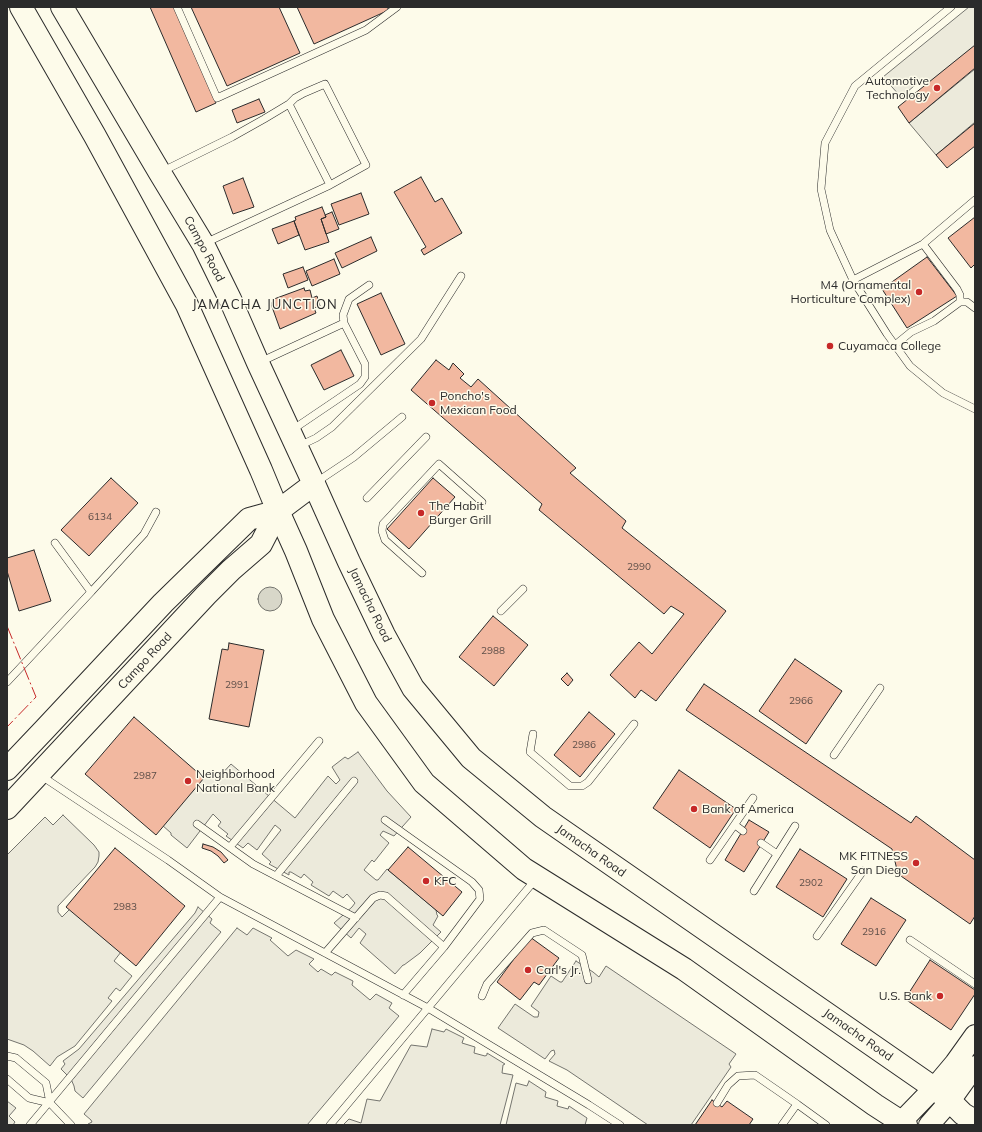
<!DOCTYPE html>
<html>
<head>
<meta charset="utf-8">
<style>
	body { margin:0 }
	#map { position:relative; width:982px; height:1132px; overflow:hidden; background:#fdfbea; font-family:Mulish,sans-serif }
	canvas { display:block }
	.frame { position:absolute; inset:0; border:8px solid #2b2b2b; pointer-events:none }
</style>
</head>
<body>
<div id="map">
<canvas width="982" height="1132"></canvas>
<div class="frame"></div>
</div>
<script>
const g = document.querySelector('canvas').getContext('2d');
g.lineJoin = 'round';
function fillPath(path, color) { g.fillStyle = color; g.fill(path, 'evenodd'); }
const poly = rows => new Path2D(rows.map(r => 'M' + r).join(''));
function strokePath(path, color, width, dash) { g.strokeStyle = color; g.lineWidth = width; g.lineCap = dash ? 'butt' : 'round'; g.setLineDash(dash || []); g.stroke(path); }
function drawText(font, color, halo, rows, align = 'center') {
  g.font = font + ' Mulish,sans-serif'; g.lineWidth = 3; g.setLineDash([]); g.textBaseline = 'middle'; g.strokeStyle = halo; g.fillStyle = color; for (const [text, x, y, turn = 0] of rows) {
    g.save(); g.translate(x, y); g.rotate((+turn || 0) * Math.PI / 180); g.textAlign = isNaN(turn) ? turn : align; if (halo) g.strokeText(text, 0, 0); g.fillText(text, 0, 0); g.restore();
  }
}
const parking = poly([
	[969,7,975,7,975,46,925,86,920,81,901,97,883,77,969,7],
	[975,69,975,122,936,155,909,123,975,69],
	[358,752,387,791,411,817,394,836,383,831,380,835,389,843,374,862,372,860,364,870,376,880,378,880,387,869,436,910,437,915,438,916,433,925,441,932,420,953,404,965,403,965,395,974,360,943,366,934,359,928,351,938,334,923,352,907,355,903,347,894,343,898,333,891,329,896,311,885,313,882,304,874,301,878,291,872,289,872,289,875,269,864,271,862,262,854,281,830,275,825,257,850,248,843,243,848,226,836,228,834,218,826,221,822,213,814,187,848,171,835,171,833,162,825,209,771,218,778,231,764,295,818,328,776,336,784,340,780,332,767,345,757,348,759,358,752],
	[63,815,94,845,99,852,99,856,98,862,95,867,58,906,58,912,62,917,70,909,121,952,114,961,132,976,120,991,116,988,108,998,112,1001,75,1046,57,1057,50,1066,33,1051,24,1045,7,1039,7,855,45,817,53,825,63,815],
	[198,907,212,919,210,923,221,932,83,1098,75,1091,74,1086,71,1079,61,1069,65,1064,63,1061,79,1049,195,913,198,907],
	[237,928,247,935,253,928,272,938,270,940,288,956,296,950,314,959,309,964,318,972,321,969,331,975,332,975,335,972,353,981,352,985,370,1000,376,994,392,1003,389,1008,399,1016,307,1125,89,1125,88,1124,92,1122,91,1120,84,1114,237,928],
	[576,961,593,972,599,977,606,966,736,1054,729,1064,731,1067,691,1125,648,1125,567,1070,549,1061,555,1054,554,1050,551,1051,545,1059,498,1028,515,1004,534,1017,538,1017,539,1012,531,1006,551,976,560,982,562,982,576,961],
	[432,1029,444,1032,446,1029,464,1038,463,1040,462,1043,475,1047,474,1053,485,1056,487,1055,487,1053,505,1064,503,1065,502,1073,513,1075,500,1125,343,1125,349,1119,361,1123,367,1099,380,1101,411,1045,427,1047,432,1029],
	[529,1081,546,1092,545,1097,558,1101,557,1106,568,1109,569,1106,587,1118,585,1125,506,1125,516,1083,527,1086,529,1081],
	[7,1101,16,1108,9,1116,15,1122,13,1125,7,1125,7,1101]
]);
fillPath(parking, '#eceadb');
strokePath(parking, '#74746e', 1);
const water = poly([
	'258 599a12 12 0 1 1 24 0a12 12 0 1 1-24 0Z'
]);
fillPath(water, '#d8d7c9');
strokePath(water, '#74746e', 1);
const building = poly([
	[150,7,174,7,216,103,196,112,150,7],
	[191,7,279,7,300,53,227,86,191,7],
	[297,7,387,7,389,10,314,44,297,7],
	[975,45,975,68,909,123,898,107,975,45],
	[259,99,265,112,237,123,232,110,259,99],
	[975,123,975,146,947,168,936,155,975,123],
	[421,177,435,202,442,198,462,233,424,255,421,250,426,247,394,192,421,177],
	[243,178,254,207,233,214,223,186,243,178],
	[361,193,369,214,339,225,331,204,361,193],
	[322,207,326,217,321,219,329,242,305,250,294,221,296,220,295,217,322,207],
	[332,212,339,229,326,234,321,219,326,217,325,215,332,212],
	[975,217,975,264,971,268,948,238,975,217],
	[294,221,299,235,278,244,272,229,294,221],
	[371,237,377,251,342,268,335,253,371,237],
	[927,257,957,296,907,328,882,289,927,257],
	[334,259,340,274,312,286,306,271,334,259],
	[303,267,308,280,288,288,283,274,303,267],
	[304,288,305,291,310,290,312,298,317,296,320,306,314,308,316,313,280,329,271,304,274,299,304,288],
	[381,293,405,344,381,355,357,304,381,293],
	[341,350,354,376,324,390,311,365,341,350],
	[436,360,449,370,453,363,464,374,460,378,471,387,478,379,576,468,570,473,626,521,622,528,726,611,656,701,641,690,635,698,610,675,639,642,652,654,684,614,671,606,664,614,539,510,542,504,411,390,436,360],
	[111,478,138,503,89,556,61,530,111,478],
	[433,478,455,497,409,549,387,529,433,478],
	[34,550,51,601,19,611,7,571,7,558,34,550],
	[493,616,528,645,494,686,459,657,493,616],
	[229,643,264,650,249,727,209,719,222,649,228,650,229,643],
	[795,659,842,691,806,744,759,711,795,659],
	[567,673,573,680,568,686,561,679,567,673],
	[704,684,911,823,916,816,975,860,975,916,970,924,898,874,892,849,686,710,704,684],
	[589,712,615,734,580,777,554,755,589,712],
	[134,717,204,778,156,835,85,774,134,717],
	[679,770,736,809,710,848,653,808,679,770],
	[749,820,769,832,744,872,725,860,749,820],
	[203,844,213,847,221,852,228,860,224,863,218,856,211,851,202,848,203,844],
	[408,847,462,892,443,916,388,870,408,847],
	[115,848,185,906,136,966,66,907,115,848],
	[800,849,847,879,823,917,776,887,800,849],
	[871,898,906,920,876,966,841,944,871,898],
	[530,937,559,958,539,985,534,982,520,1000,497,982,530,937],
	[930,960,975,990,975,994,951,1030,905,999,930,960],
	[712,1100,722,1107,727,1101,753,1119,749,1125,695,1125,712,1100]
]);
fillPath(building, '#f2b8a0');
strokePath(building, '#2b2b2b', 1);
const lane = poly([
	[177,7,217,98,366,30,397,7],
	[951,7,855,86,825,143,821,189,830,230,853,280,887,334,910,366,943,393,975,409],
	[289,104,295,98,304,93,325,84,366,165,330,185],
	[161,172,232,137,264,119,289,104,330,185,205,243],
	[923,244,957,289,960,295,960,302],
	[853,280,923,244,975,200],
	[344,323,343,315,349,299,369,285],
	[895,345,911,332,934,321,960,302,967,302,975,308],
	[260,362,344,323,365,364,365,377,360,384,292,430],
	[299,446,316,438,332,427,421,339,461,276],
	[315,483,354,457,402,417],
	[367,498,426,437],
	[422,573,385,540,382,531,383,524,439,464,482,502],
	[91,592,144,534,156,512],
	[501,611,523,589],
	[7,682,91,592,55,543],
	[533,734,530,752,570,786,582,786,588,782,634,724],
	[834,755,880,688],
	[40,775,168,860,220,897,428,1008,589,1105,620,1125],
	[385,820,472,882,479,890,480,899,444,947],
	[197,824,253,864,356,918],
	[735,825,743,831],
	[761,843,777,854],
	[230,847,319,741],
	[710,860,753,798],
	[276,876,354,781],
	[754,891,795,826],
	[817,936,863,871],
	[910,940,975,984],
	[325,953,373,898,380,895,386,896,444,947,403,995],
	[482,996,487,984,532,933,544,930,582,955,588,980],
	[7,1056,16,1058,46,1083,50,1103,71,1125],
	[7,1079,29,1098,50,1103],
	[717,1103,728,1085,738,1076,755,1075,797,1104],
	[30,1125,220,897],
	[330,1125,535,880],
	[782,1125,797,1104,826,1125]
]);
const secondary = poly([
	[901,1122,934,1088,955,1063,975,1035],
	[929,1125,950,1101,975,1066]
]);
const primary = poly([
	[314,484,349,562,384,635,413,688,471,758,543,817,934,1088,950,1101,963,1114,975,1121],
	[278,511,296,551,323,619,366,703,424,783,524,869,684,969,875,1105,906,1125]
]);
const highway = poly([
	[7,769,45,729,163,603,249,519,278,511,314,484,258,363,230,299,203,244,160,173,62,7],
	[7,808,206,595,231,570,261,544,278,511,261,470,187,305,95,136,21,7]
]);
strokePath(lane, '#2b2b2b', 8);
strokePath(secondary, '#2b2b2b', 22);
strokePath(primary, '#2b2b2b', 24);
strokePath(highway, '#2b2b2b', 24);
strokePath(lane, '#fdfbea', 7);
strokePath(secondary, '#fdfbea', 20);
strokePath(primary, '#fdfbea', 22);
strokePath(highway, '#fdfbea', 22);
strokePath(poly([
	[7,626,36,697,7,727]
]), '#c62828', 1, [14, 3, 2, 3]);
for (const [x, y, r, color] of [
	[937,88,4,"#c62828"],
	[919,292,4,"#c62828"],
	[830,346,4,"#c62828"],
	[432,403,4,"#c62828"],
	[421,513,4,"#c62828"],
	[188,781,4,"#c62828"],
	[694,809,4,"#c62828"],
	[916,863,4,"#c62828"],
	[426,881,4,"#c62828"],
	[528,970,4,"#c62828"],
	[940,996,4,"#c62828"]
]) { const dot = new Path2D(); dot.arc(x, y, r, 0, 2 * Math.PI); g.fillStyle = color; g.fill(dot); strokePath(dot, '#fdfbea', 1.5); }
drawText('10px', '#5d4e48', null, [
	["6134",100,517],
	["2990",639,567],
	["2988",493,651],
	["2991",237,685],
	["2966",801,701],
	["2986",584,745],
	["2987",145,776],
	["2902",811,883],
	["2983",125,907],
	["2916",874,932]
]);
drawText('12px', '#2b2b2b', '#fdfbea', [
	["Automotive",929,81,"right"],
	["Technology",929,95,"right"],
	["M4 (Ornamental",911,285,"right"],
	["Horticulture Complex)",911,299,"right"],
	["Cuyamaca College",838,346],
	["Poncho's",440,396],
	["Mexican Food",440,410],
	["The Habit",429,506],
	["Burger Grill",429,520],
	["Neighborhood",196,774],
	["National Bank",196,788],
	["Bank of America",702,809],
	["MK FITNESS",908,856,"right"],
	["San Diego",908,870,"right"],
	["KFC",434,881],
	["Carl's Jr.",536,970],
	["U.S. Bank",932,996,"right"]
], 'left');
drawText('12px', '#2b2b2b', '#fdfbea', [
	["Campo Road",204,249,62],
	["Jamacha Road",370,605,64],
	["Campo Road",145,661,-47],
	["Jamacha Road",591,851,35],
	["Jamacha Road",858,1035,35]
]);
g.letterSpacing = '1px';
drawText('13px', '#2b2b2b', '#fdfbea', [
	["JAMACHA JUNCTION",265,305]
]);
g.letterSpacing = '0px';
</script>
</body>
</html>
